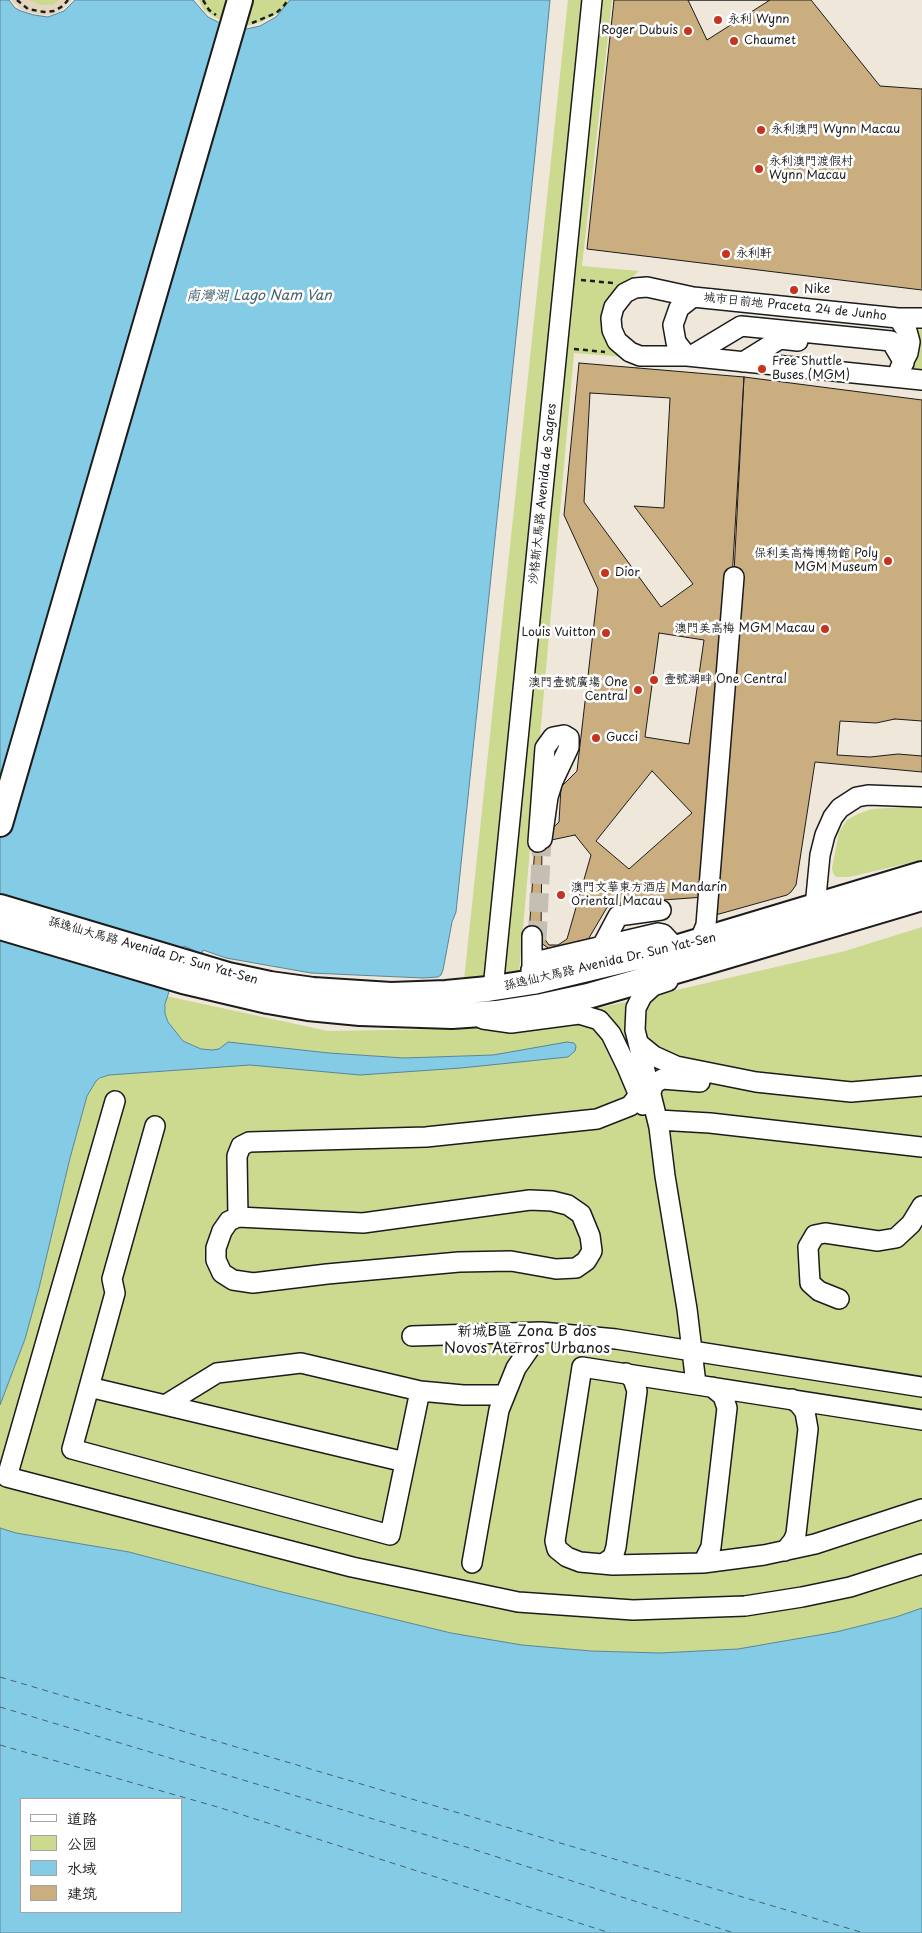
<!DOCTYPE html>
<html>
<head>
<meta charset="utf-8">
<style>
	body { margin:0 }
	#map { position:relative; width:922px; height:1933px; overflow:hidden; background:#efe7d9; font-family:"Playpen Sans","LXGW WenKai TC",sans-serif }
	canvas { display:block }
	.legend { position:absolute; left:20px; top:1798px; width:162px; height:115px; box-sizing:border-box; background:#fff; border:1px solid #a4a4a4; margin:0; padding:6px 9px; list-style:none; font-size:15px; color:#1c1c1c }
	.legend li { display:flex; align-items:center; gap:10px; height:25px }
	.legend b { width:25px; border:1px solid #a4a4a4 }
</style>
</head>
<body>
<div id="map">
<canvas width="922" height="1933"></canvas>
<ul class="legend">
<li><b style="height:6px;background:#fff"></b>道路</li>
<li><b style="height:14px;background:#cbda8e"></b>公园</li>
<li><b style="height:14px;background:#84cbe5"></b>水域</li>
<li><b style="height:14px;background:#cbae80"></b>建筑</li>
</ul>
</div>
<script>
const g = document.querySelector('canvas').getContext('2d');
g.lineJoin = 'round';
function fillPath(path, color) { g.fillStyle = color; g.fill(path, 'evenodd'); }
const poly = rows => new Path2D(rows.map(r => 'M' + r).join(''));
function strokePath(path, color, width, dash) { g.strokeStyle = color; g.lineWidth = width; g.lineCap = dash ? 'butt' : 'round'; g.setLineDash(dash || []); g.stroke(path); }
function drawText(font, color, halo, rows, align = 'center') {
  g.font = font + ' "Playpen Sans","LXGW WenKai TC",sans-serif'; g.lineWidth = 5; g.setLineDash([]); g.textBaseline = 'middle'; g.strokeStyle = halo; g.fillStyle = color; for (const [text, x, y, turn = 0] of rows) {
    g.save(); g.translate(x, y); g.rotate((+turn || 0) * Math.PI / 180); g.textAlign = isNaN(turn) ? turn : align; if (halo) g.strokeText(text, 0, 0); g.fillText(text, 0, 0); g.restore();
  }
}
fillPath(poly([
	[11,0,72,0,62,10,50,15,42,15,28,12,19,8]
]), '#e4d6be');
fillPath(poly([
	[29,0,59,0,52,5,40,5],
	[199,0,229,0,224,21,214,17,203,9],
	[254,0,289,0,281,12,261,22,247,26],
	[568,0,612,0,582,266,639,271,622,286,611,301,625,357,574,353,519,973,464,980],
	[922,329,922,371,905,368,915,331],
	[922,806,922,860,849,877,836,877,833,873,832,868,839,832,847,820,858,814,872,809],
	[922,927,922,1608,896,1617,836,1632,738,1649,660,1653,591,1651,522,1645,451,1633,278,1591,129,1552,16,1533,0,1528,0,1405,25,1339,39,1288,70,1158,87,1096,96,1081,109,1075,205,1068,201,1049,183,1041,168,1022,165,1014,166,996,328,1031,447,1029,547,1020,845,951],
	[227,1042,329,1053,404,1058,493,1055,567,1042,395,1072]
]), '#cbda8e');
const water = poly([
	[0,0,9,0,15,8,21,11,34,15,48,17,64,11,75,0,193,0,208,17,222,24,242,30,260,26,276,17,290,0,550,0,535,155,456,912,452,922,443,970,441,975,438,977,423,978,311,973,226,958,203,950,202,954,184,946,165,1004,165,1014,168,1022,183,1041,201,1049,212,1050,219,1049,228,1042,329,1053,404,1058,493,1055,567,1042,574,1043,576,1046,575,1051,568,1057,461,1068,360,1075,250,1065,109,1075,100,1078,96,1081,87,1096,70,1158,39,1288,25,1339,0,1405,0,0],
	[0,1528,16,1533,129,1552,278,1591,451,1633,522,1645,591,1651,660,1653,738,1649,836,1632,896,1617,922,1608,922,1933,0,1933,0,1528],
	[21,1799,181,1799,181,1912,21,1912,21,1799]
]);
fillPath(water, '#84cbe5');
strokePath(water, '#5a8595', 1);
strokePath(poly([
	[0,1677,864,1933],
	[0,1707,463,1846,734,1933],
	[0,1745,221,1808,610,1933]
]), '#46626c', 1, [6, 5]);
const building = poly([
	[614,0,811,0,880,86,922,89,922,290,587,249,614,0],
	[688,0,770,0,707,40,688,0],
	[579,363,744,377,734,573,704,897,609,904,586,943,552,951,529,934,535,845,559,822,561,787,577,771,598,589,564,515,579,363],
	[744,377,922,400,922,772,815,762,796,885,791,892,787,895,712,916,744,377],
	[590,393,670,398,664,508,634,506,693,584,661,607,584,502,590,393],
	[659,633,704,640,689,744,645,737,659,633],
	[895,719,922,721,922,756,898,754,870,757,837,755,840,721,876,723,895,719],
	[652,771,692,813,629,869,596,841,652,771],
	[575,835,591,855,567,939,558,945,549,945,541,934,542,842,575,835]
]);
fillPath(building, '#cbae80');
strokePath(building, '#1c1c1c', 1);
strokePath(poly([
	[537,940,542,839]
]), '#c5beb3', 19, [19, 9]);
const minor = poly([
	[898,318,907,331,910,342,908,353,900,368],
	[922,318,898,318,693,297,647,287,635,288,625,293,614,307,611,318,612,330,617,341,630,352,640,356,687,356,922,380],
	[687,356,676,342,673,325,679,308,693,297],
	[691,356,741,326,891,341,904,363],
	[743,362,780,339,798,341],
	[538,842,545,748,553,737,564,735,569,738,569,747,553,781,548,797,542,839],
	[815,907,820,855,825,835,833,817,840,808,857,797,868,795,922,797],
	[532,936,532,976],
	[699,942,706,925,734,577],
	[602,946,618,916,661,910],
	[531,970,536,963,543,960,658,933,663,934,674,946,679,947],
	[668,981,653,986,642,996,636,1008,635,1030,659,1127,665,1176,687,1309,696,1384],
	[493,989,592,0],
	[483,1019,511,1023,579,1014,599,1020,611,1034,627,1067,643,1105],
	[638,1043,654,1056,676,1066,756,1082,851,1092,922,1086],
	[651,1092,654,1084,662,1079,700,1082],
	[115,1101,7,1477,352,1567,518,1602,633,1610,745,1606,802,1597,850,1587,922,1564],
	[658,1120,710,1123,922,1147],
	[155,1126,112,1279,115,1293,72,1449,390,1535,420,1391],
	[238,1217,229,1221,222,1231,216,1248,216,1260,222,1273,233,1280,253,1283,327,1274,459,1262,511,1261,556,1269,576,1268,586,1261,592,1251,590,1236,581,1214,568,1205,552,1201,530,1200,363,1223,238,1217,237,1156,241,1146,249,1142,426,1137,597,1119,630,1106,639,1095],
	[839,1299,819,1291,810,1283,808,1247,815,1235,825,1233,878,1241,896,1238,911,1224,922,1206],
	[412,1336,541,1332,616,1339,922,1387],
	[89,1387,405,1462],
	[165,1405,217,1373,301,1363,420,1391,463,1395,504,1395],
	[922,1420,582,1367,555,1541,557,1549,567,1557,580,1562,613,1565,703,1563,764,1555,815,1544,922,1509],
	[785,1551,793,1541,796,1534,808,1429,805,1412,799,1404,792,1399],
	[472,1563,499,1410,516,1368,541,1332],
	[703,1563,711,1547,727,1408,723,1396,712,1387],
	[603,1564,613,1557,616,1547,637,1391,633,1379,626,1373]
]);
const major = poly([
	[0,824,240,0],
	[0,907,228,975,270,984,313,990,391,995,446,993,488,989,533,982,679,947,922,874],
	[0,927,183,981,268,1001,308,1008,360,1013,452,1016,496,1013,542,1006,588,996,686,968,922,898]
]);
strokePath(minor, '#1c1c1c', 22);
strokePath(major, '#1c1c1c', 28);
strokePath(poly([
	[17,0,28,9,44,12,54,11,63,6,68,0],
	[203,0,209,10,216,15],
	[252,23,276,13,283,7,288,0],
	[581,280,613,283],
	[574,349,605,352]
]), '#1c1c1c', 2.5, [5, 4]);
strokePath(minor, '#fff', 19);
strokePath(major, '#fff', 24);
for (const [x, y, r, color] of [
	[718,20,5,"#c8321e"],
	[688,31,5,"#c8321e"],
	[734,41,5,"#c8321e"],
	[761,130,5,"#c8321e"],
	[759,169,5,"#c8321e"],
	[726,254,5,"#c8321e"],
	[794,290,5,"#c8321e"],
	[762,369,5,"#c8321e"],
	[888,561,5,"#c8321e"],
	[605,573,5,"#c8321e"],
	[825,629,5,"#c8321e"],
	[606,633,5,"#c8321e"],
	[654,680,5,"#c8321e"],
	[638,690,5,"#c8321e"],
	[596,738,5,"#c8321e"],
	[561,895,5,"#c8321e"]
]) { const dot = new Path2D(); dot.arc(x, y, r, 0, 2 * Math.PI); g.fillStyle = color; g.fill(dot); strokePath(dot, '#fff', 2); }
drawText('12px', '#1c1c1c', '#fff', [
	["永利 Wynn",728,20],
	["Roger Dubuis",678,31,"right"],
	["Chaumet",744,41],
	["永利澳門 Wynn Macau",771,130],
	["永利澳門渡假村",769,162],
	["Wynn Macau",769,176],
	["永利軒",736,254],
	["Nike",804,290],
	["Free Shuttle",772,362],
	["Buses (MGM)",772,376],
	["保利美高梅博物館 Poly",878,554,"right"],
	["MGM Museum",878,568,"right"],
	["Dior",615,573],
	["澳門美高梅 MGM Macau",815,629,"right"],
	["Louis Vuitton",596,633,"right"],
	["壹號湖畔 One Central",664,680],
	["澳門壹號廣塲 One",628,683,"right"],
	["Central",628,697,"right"],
	["Gucci",606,738],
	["澳門文華東方酒店 Mandarin",571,888],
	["Oriental Macau",571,902]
], 'left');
drawText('12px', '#1c1c1c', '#fff', [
	["城市日前地 Praceta 24 de Junho",795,307,6],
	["沙格斯大馬路 Avenida de Sagres",543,494,-84],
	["孫逸仙大馬路 Avenida Dr. Sun Yat-Sen",153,951,16],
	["孫逸仙大馬路 Avenida Dr. Sun Yat-Sen",610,962,-13]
]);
drawText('italic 14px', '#46626c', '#fff', [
	["南灣湖 Lago Nam Van",259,296]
]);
drawText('15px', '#1c1c1c', '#fff', [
	["新城B區 Zona B dos",527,1332],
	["Novos Aterros Urbanos",527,1349]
]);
</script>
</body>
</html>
